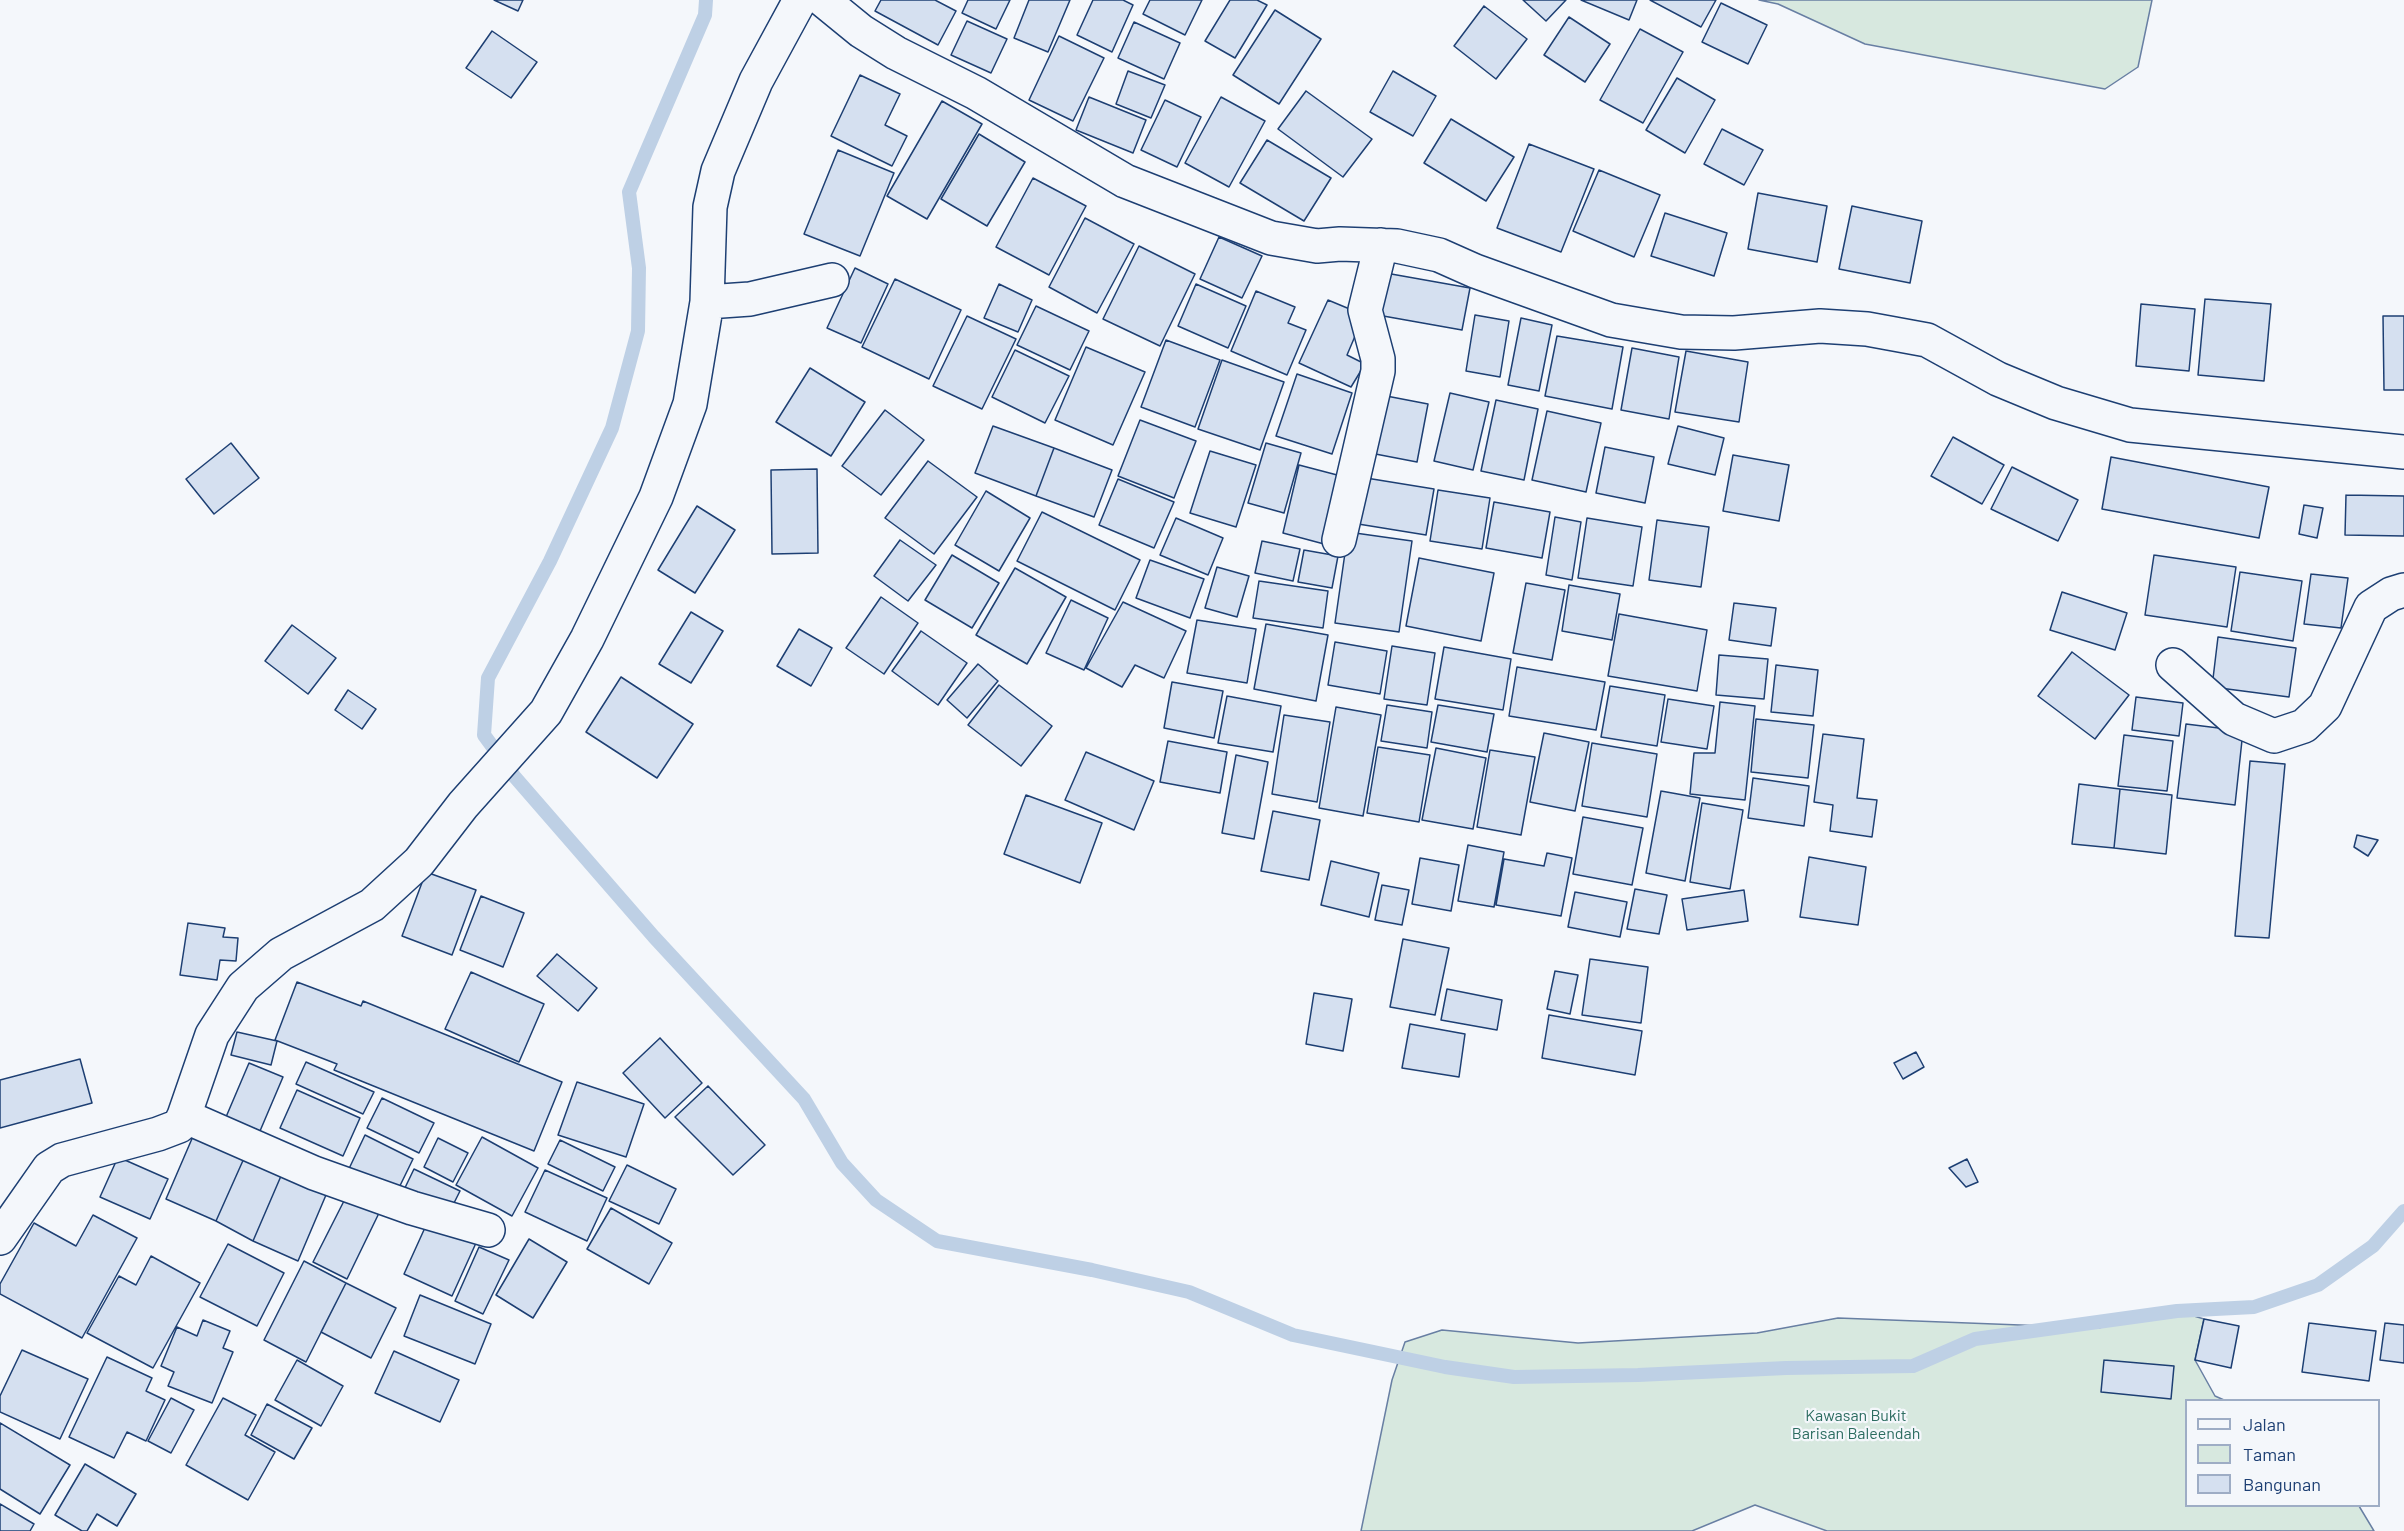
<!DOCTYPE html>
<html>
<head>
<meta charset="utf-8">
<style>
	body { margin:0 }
	#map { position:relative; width:2404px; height:1531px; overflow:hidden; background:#f4f7fb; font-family:Barlow,sans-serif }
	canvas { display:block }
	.legend { position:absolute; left:2185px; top:1399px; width:195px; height:108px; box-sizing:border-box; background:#f4f7fb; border:2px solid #9eadc5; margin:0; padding:8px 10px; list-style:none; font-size:18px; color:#1d3f73 }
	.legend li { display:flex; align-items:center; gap:12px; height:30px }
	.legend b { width:30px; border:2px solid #9eadc5 }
</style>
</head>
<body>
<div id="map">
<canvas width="2404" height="1531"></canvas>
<ul class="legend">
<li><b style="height:8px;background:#f4f7fb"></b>Jalan</li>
<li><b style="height:16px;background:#d7e8df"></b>Taman</li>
<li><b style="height:16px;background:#d5e0f0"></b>Bangunan</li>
</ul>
</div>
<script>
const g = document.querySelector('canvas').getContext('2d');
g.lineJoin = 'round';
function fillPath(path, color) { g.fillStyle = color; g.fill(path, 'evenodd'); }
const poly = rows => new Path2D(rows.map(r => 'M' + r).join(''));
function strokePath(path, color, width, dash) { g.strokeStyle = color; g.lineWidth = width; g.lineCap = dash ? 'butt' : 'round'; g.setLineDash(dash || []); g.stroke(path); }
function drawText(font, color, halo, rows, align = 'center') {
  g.font = font + ' Barlow,sans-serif'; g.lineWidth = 4.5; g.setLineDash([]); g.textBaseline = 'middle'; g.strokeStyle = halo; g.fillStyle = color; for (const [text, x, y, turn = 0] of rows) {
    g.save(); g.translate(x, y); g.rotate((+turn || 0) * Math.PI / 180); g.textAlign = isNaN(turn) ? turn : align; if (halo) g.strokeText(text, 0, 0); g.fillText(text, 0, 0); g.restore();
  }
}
const green = poly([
	[1759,0,2152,0,2138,67,2105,89,1865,44,1778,4,1759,0],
	[2177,1311,2204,1319,2195,1360,2215,1396,2224,1400,2186,1400,2186,1506,2359,1506,2374,1531,1827,1531,1755,1505,1692,1531,1361,1531,1392,1380,1405,1342,1442,1330,1578,1343,1757,1333,1838,1318,2098,1328,2177,1311]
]);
fillPath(green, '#d7e8df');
strokePath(green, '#687fa3', 1.5);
strokePath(poly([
	[706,0,705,15,629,192,639,268,638,331,612,428,550,561,488,678,484,735,514,776,654,937,804,1099,842,1163,876,1200,937,1241,1092,1270,1189,1292,1293,1335,1445,1367,1514,1377,1638,1375,1786,1368,1913,1366,1975,1339,2177,1311,2254,1307,2318,1285,2373,1246,2404,1211]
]), '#bed0e5', 14);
const building = poly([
	[494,0,523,0,518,11,494,0],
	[881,0,935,0,956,11,938,45,875,11,881,0],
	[968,0,1010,0,996,29,962,13,968,0],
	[1029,0,1070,0,1048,52,1014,38,1029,0],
	[1093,0,1123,0,1133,5,1112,52,1077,35,1093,0],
	[1150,0,1202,0,1185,35,1143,14,1150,0],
	[1230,0,1257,0,1267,5,1235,58,1205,41,1230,0],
	[1523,0,1566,0,1546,21,1523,0],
	[1581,0,1637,0,1629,20,1581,0],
	[1650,0,1716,0,1701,27,1650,0],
	[1721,3,1767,25,1748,64,1702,42,1721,3],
	[1484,6,1527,39,1496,79,1454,46,1484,6],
	[1275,10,1321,39,1279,104,1233,75,1275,10],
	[1569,17,1610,44,1585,82,1544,55,1569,17],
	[967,21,1007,39,991,73,951,55,967,21],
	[1134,22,1180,43,1164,79,1118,58,1134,22],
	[1640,29,1683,52,1643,123,1600,100,1640,29],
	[492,31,537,62,511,98,466,68,492,31],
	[1059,36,1104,58,1073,121,1029,100,1059,36],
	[1128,71,1165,85,1151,118,1116,104,1128,71],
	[1393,71,1436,96,1413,136,1370,112,1393,71],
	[860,75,900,94,885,125,907,136,892,166,831,136,860,75],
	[1677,78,1715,100,1685,153,1646,130,1677,78],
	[1306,91,1372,139,1343,177,1278,129,1306,91],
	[1089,97,1146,120,1133,153,1076,130,1089,97],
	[1221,97,1265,121,1229,187,1185,163,1221,97],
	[1165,100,1201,117,1177,167,1141,150,1165,100],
	[942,101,982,124,927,219,887,196,942,101],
	[1451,119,1514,157,1486,201,1424,163,1451,119],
	[1722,129,1763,150,1744,185,1704,164,1722,129],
	[979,134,1025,162,987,226,941,199,979,134],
	[1267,140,1331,178,1304,221,1240,183,1267,140],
	[1529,144,1594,169,1561,252,1497,228,1529,144],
	[838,150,894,173,860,256,804,234,838,150],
	[1599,170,1660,195,1634,257,1573,231,1599,170],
	[1033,178,1086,206,1049,275,996,247,1033,178],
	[1758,193,1827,206,1817,262,1748,249,1758,193],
	[1852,206,1922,221,1910,283,1839,269,1852,206],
	[1665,213,1727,233,1714,276,1651,256,1665,213],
	[1085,218,1134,244,1097,313,1049,287,1085,218],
	[1219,237,1262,256,1242,298,1200,279,1219,237],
	[1139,246,1195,274,1160,346,1103,319,1139,246],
	[855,268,888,284,861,343,827,328,855,268],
	[1380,272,1470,288,1462,330,1372,314,1380,272],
	[895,279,961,310,929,379,862,347,895,279],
	[999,284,1032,300,1018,332,984,318,999,284],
	[1196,284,1246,306,1228,348,1178,326,1196,284],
	[1256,291,1295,307,1288,323,1306,330,1287,375,1231,351,1256,291],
	[2205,299,2271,304,2264,381,2198,375,2205,299],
	[1328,300,1364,315,1347,355,1365,364,1351,387,1299,363,1328,300],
	[2141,304,2195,309,2189,371,2136,366,2141,304],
	[1036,306,1089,331,1070,370,1017,345,1036,306],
	[1475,315,1509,321,1500,377,1466,371,1475,315],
	[967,316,1016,339,982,409,933,386,967,316],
	[2383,316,2404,316,2404,390,2384,390,2383,316],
	[1521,318,1552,325,1539,391,1508,385,1521,318],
	[1557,336,1623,347,1612,409,1545,396,1557,336],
	[1166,340,1220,360,1195,427,1141,407,1166,340],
	[1086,347,1145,372,1113,445,1055,420,1086,347],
	[1632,348,1679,357,1669,419,1621,410,1632,348],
	[1015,350,1069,376,1045,423,992,397,1015,350],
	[1686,351,1748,362,1739,422,1675,412,1686,351],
	[1222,360,1284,382,1260,450,1198,429,1222,360],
	[810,368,865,402,831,456,776,422,810,368],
	[1297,374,1352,393,1332,454,1276,436,1297,374],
	[1450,393,1489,402,1473,470,1434,461,1450,393],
	[1376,394,1428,404,1417,462,1365,452,1376,394],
	[1496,400,1538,409,1524,480,1481,471,1496,400],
	[885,410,924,440,881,495,842,466,885,410],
	[1547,411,1601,423,1586,492,1532,480,1547,411],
	[1140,420,1196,441,1174,498,1118,476,1140,420],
	[993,426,1054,448,1036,496,975,473,993,426],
	[1678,426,1724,438,1715,475,1668,464,1678,426],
	[1953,437,2004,465,1982,504,1931,476,1953,437],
	[231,443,259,478,214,514,186,479,231,443],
	[1266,443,1301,453,1284,513,1248,503,1266,443],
	[1605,447,1654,457,1645,503,1596,493,1605,447],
	[1054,448,1112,470,1094,517,1036,496,1054,448],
	[1210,451,1256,465,1236,527,1190,513,1210,451],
	[1733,455,1789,465,1779,521,1723,511,1733,455],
	[2111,457,2269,487,2259,538,2102,509,2111,457],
	[928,461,977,497,934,554,885,518,928,461],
	[1299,465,1341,476,1324,544,1283,533,1299,465],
	[2012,467,2078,500,2058,541,1991,509,2012,467],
	[817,469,818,553,772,554,771,470,817,469],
	[1360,477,1434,489,1426,535,1352,523,1360,477],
	[1118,479,1174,502,1154,548,1099,525,1118,479],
	[1438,490,1490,498,1482,549,1430,541,1438,490],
	[986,491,1030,518,999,571,955,545,986,491],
	[2346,495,2404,496,2404,536,2345,535,2346,495],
	[1494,502,1550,512,1542,558,1486,548,1494,502],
	[2304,505,2323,508,2317,538,2299,534,2304,505],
	[697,506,735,530,695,593,658,570,697,506],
	[1042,512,1140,560,1115,610,1017,561,1042,512],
	[1555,517,1581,522,1572,580,1546,575,1555,517],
	[1176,518,1223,538,1208,575,1160,555,1176,518],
	[1587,518,1642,527,1633,586,1578,578,1587,518],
	[1657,520,1709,527,1701,587,1649,580,1657,520],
	[1348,532,1412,541,1399,632,1335,623,1348,532],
	[900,540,936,565,908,601,874,576,900,540],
	[1262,541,1300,549,1293,581,1255,573,1262,541],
	[1304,550,1338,556,1332,588,1298,582,1304,550],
	[952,555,999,583,972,628,925,600,952,555],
	[2154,555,2236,567,2227,627,2145,615,2154,555],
	[1419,558,1494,573,1481,641,1406,626,1419,558],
	[1150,560,1204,579,1190,618,1136,598,1150,560],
	[1217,567,1249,576,1237,617,1205,608,1217,567],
	[1015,568,1066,597,1027,664,976,635,1015,568],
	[2240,572,2302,581,2293,641,2231,631,2240,572],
	[2311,574,2348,578,2341,628,2304,624,2311,574],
	[1259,581,1328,591,1323,628,1253,618,1259,581],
	[1526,583,1565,590,1552,660,1513,653,1526,583],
	[1569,585,1620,594,1612,640,1562,631,1569,585],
	[2062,592,2127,613,2115,650,2050,630,2062,592],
	[881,597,918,623,884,674,846,648,881,597],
	[1071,600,1108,618,1084,670,1046,653,1071,600],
	[1123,602,1186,631,1164,678,1135,665,1122,687,1086,668,1123,602],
	[1734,603,1776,608,1771,646,1729,640,1734,603],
	[691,612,723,631,691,683,659,664,691,612],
	[1619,614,1707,630,1697,691,1608,676,1619,614],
	[1197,620,1256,629,1247,683,1187,673,1197,620],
	[1266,624,1328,635,1316,701,1254,689,1266,624],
	[292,625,336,658,308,694,265,661,292,625],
	[799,629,832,648,811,686,777,666,799,629],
	[921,631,967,663,938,705,892,671,921,631],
	[2218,637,2296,648,2289,697,2212,687,2218,637],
	[1335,642,1387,651,1380,694,1328,685,1335,642],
	[1392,646,1435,653,1427,705,1384,699,1392,646],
	[1444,647,1511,659,1503,710,1435,699,1444,647],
	[2072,652,2129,695,2095,739,2038,696,2072,652],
	[1719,655,1768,659,1764,699,1716,695,1719,655],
	[978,664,998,681,967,718,947,700,978,664],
	[1776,665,1818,670,1813,716,1771,712,1776,665],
	[1517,667,1605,682,1596,730,1509,716,1517,667],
	[621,677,693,724,657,778,586,732,621,677],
	[1172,682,1223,691,1214,738,1164,728,1172,682],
	[999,685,1052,726,1021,766,968,725,999,685],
	[1610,686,1665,695,1657,746,1601,737,1610,686],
	[348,690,376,709,362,729,335,710,348,690],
	[1227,696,1281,706,1273,752,1218,743,1227,696],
	[2136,697,2183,703,2179,736,2132,730,2136,697],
	[1668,699,1714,706,1707,749,1661,742,1668,699],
	[1720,702,1755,706,1745,800,1690,794,1694,753,1715,753,1720,702],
	[1387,705,1432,712,1427,748,1381,741,1387,705],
	[1438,705,1494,714,1487,752,1431,742,1438,705],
	[1336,707,1381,715,1363,816,1319,808,1336,707],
	[1284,715,1330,722,1317,802,1272,794,1284,715],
	[1756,719,1814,725,1808,778,1751,772,1756,719],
	[2186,724,2243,731,2235,805,2177,798,2186,724],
	[1544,733,1589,742,1575,811,1530,802,1544,733],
	[1823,734,1864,739,1857,798,1877,800,1872,837,1830,831,1833,805,1814,802,1823,734],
	[2124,735,2173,741,2167,791,2118,786,2124,735],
	[1168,741,1227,752,1220,793,1160,782,1168,741],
	[1592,743,1657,754,1647,817,1582,806,1592,743],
	[1378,747,1430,755,1419,822,1367,813,1378,747],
	[1436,748,1486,758,1473,829,1422,820,1436,748],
	[1490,750,1535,757,1521,835,1477,827,1490,750],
	[1086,752,1154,781,1134,830,1065,800,1086,752],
	[1236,755,1268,762,1254,839,1222,833,1236,755],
	[2250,761,2285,764,2269,938,2235,936,2250,761],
	[1753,778,1809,786,1804,826,1748,818,1753,778],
	[2079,784,2120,789,2114,848,2072,844,2079,784],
	[2120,789,2172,795,2166,854,2114,848,2120,789],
	[1661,791,1700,798,1685,881,1646,873,1661,791],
	[1026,795,1102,823,1080,883,1004,854,1026,795],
	[1702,803,1743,810,1730,889,1690,882,1702,803],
	[1273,811,1320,820,1309,880,1261,871,1273,811],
	[1583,817,1643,828,1632,885,1573,874,1583,817],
	[2357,835,2378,840,2368,856,2354,847,2357,835],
	[1468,845,1504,852,1494,907,1458,901,1468,845],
	[1547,853,1572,858,1561,916,1496,905,1504,859,1544,866,1547,853],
	[1809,857,1866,867,1858,925,1800,917,1809,857],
	[1420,858,1459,865,1451,911,1412,904,1420,858],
	[1331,861,1379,873,1369,917,1321,905,1331,861],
	[426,872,476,890,452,955,402,936,426,872],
	[1382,885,1409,890,1402,925,1375,920,1382,885],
	[1635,889,1667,895,1659,934,1627,929,1635,889],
	[1744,890,1748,921,1687,930,1682,899,1744,890],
	[1575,892,1627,902,1620,937,1568,927,1575,892],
	[481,896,524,913,503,967,460,950,481,896],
	[188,923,225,928,223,937,238,938,236,961,220,960,217,980,180,975,188,923],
	[1403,939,1449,948,1435,1015,1390,1007,1403,939],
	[557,954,597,988,578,1011,537,976,557,954],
	[1590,959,1648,967,1641,1023,1582,1015,1590,959],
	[1555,971,1578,975,1570,1014,1547,1009,1555,971],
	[471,972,544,1004,519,1062,445,1029,471,972],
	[297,982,361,1006,363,1001,562,1082,534,1151,334,1070,337,1064,275,1040,297,982],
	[1447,989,1502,1000,1497,1030,1441,1020,1447,989],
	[1314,993,1352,999,1343,1051,1306,1044,1314,993],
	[1549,1015,1642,1031,1635,1075,1542,1058,1549,1015],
	[1410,1024,1465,1034,1459,1077,1402,1068,1410,1024],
	[237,1032,277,1041,271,1065,231,1055,237,1032],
	[660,1038,702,1083,665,1118,623,1073,660,1038],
	[1916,1052,1924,1067,1903,1079,1894,1063,1916,1052],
	[80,1059,92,1103,0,1128,0,1080,80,1059],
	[306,1062,374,1092,363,1114,296,1084,306,1062],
	[249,1063,283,1077,260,1131,226,1117,249,1063],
	[577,1082,644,1104,626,1157,558,1135,577,1082],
	[708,1086,765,1145,733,1175,675,1117,708,1086],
	[297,1090,360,1118,343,1156,280,1128,297,1090],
	[382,1098,434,1123,419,1153,367,1128,382,1098],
	[194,1134,245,1156,216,1221,166,1199,194,1134],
	[365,1135,413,1159,394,1198,346,1175,365,1135],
	[482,1137,538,1168,512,1216,456,1185,482,1137],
	[438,1138,468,1153,453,1182,424,1167,438,1138],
	[560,1140,615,1167,603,1191,548,1164,560,1140],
	[245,1156,281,1176,253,1241,216,1221,245,1156],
	[118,1157,168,1179,150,1219,100,1197,118,1157],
	[1967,1159,1978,1182,1966,1187,1949,1168,1967,1159],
	[627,1165,676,1189,659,1224,609,1201,627,1165],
	[414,1169,460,1191,449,1213,402,1194,414,1169],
	[545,1170,607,1198,587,1241,525,1212,545,1170],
	[281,1176,326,1195,298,1261,253,1241,281,1176],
	[347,1195,380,1211,347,1279,313,1262,347,1195],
	[611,1208,672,1243,649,1284,587,1249,611,1208],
	[93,1215,137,1238,82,1338,0,1294,0,1284,34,1223,76,1246,93,1215],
	[428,1221,476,1243,452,1296,404,1274,428,1221],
	[529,1239,567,1262,533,1318,496,1295,529,1239],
	[228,1244,284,1273,257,1326,200,1297,228,1244],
	[479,1247,509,1260,483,1314,455,1301,479,1247],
	[151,1256,200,1283,153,1368,87,1333,119,1276,136,1285,151,1256],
	[304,1261,346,1283,306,1362,264,1340,304,1261],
	[346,1283,396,1308,371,1358,321,1332,346,1283],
	[420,1295,491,1324,475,1364,404,1336,420,1295],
	[2204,1319,2239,1326,2231,1368,2195,1360,2204,1319],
	[203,1320,230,1331,223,1348,233,1352,212,1403,168,1386,174,1372,161,1366,177,1327,197,1336,203,1320],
	[2309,1323,2376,1331,2369,1381,2302,1372,2309,1323],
	[2385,1323,2404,1325,2404,1363,2380,1360,2385,1323],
	[22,1350,88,1379,60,1439,0,1412,0,1396,22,1350],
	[394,1351,459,1380,440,1422,375,1393,394,1351],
	[107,1357,152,1378,146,1391,165,1400,146,1441,127,1432,114,1458,69,1437,107,1357],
	[297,1360,343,1386,321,1426,275,1400,297,1360],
	[2104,1360,2174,1366,2171,1399,2101,1392,2104,1360],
	[171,1398,194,1410,171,1453,148,1441,171,1398],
	[223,1398,256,1415,245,1435,275,1452,248,1500,186,1465,223,1398],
	[267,1404,312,1428,294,1459,251,1435,267,1404],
	[0,1423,70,1465,40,1514,0,1489,0,1423],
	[85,1464,136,1494,117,1526,97,1514,87,1531,82,1531,55,1515,85,1464],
	[0,1504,34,1524,30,1531,0,1531,0,1504]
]);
fillPath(building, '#d5e0f0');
strokePath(building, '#1d3f73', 1.5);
const minor = poly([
	[823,0,861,31,896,53,976,93,1125,181,1271,238,1317,246,1340,244,1397,246,1439,255,1475,271,1611,320,1681,332,1734,333,1820,326,1867,329,1927,340,1998,379,2056,403,2130,425,2404,452],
	[707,302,750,299,832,280],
	[1339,540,1378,371,1378,359,1365,310,1381,245],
	[2173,665,2234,719,2274,736,2304,726,2325,706,2371,607,2391,594,2404,590],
	[184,1116,314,1173,412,1208,488,1230],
	[0,1238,49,1168,62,1160,158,1134,179,1126,184,1116,212,1035,243,987,281,954,372,905,419,862,463,805,546,712,587,639,656,497,690,404,707,302,710,207,718,171,756,81,800,0]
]);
strokePath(minor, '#1d3f73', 36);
strokePath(minor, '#f4f7fb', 33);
drawText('16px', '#2c6c60', '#f4f7fb', [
	["Kawasan Bukit",1856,1416],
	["Barisan Baleendah",1856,1434]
]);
</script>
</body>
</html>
